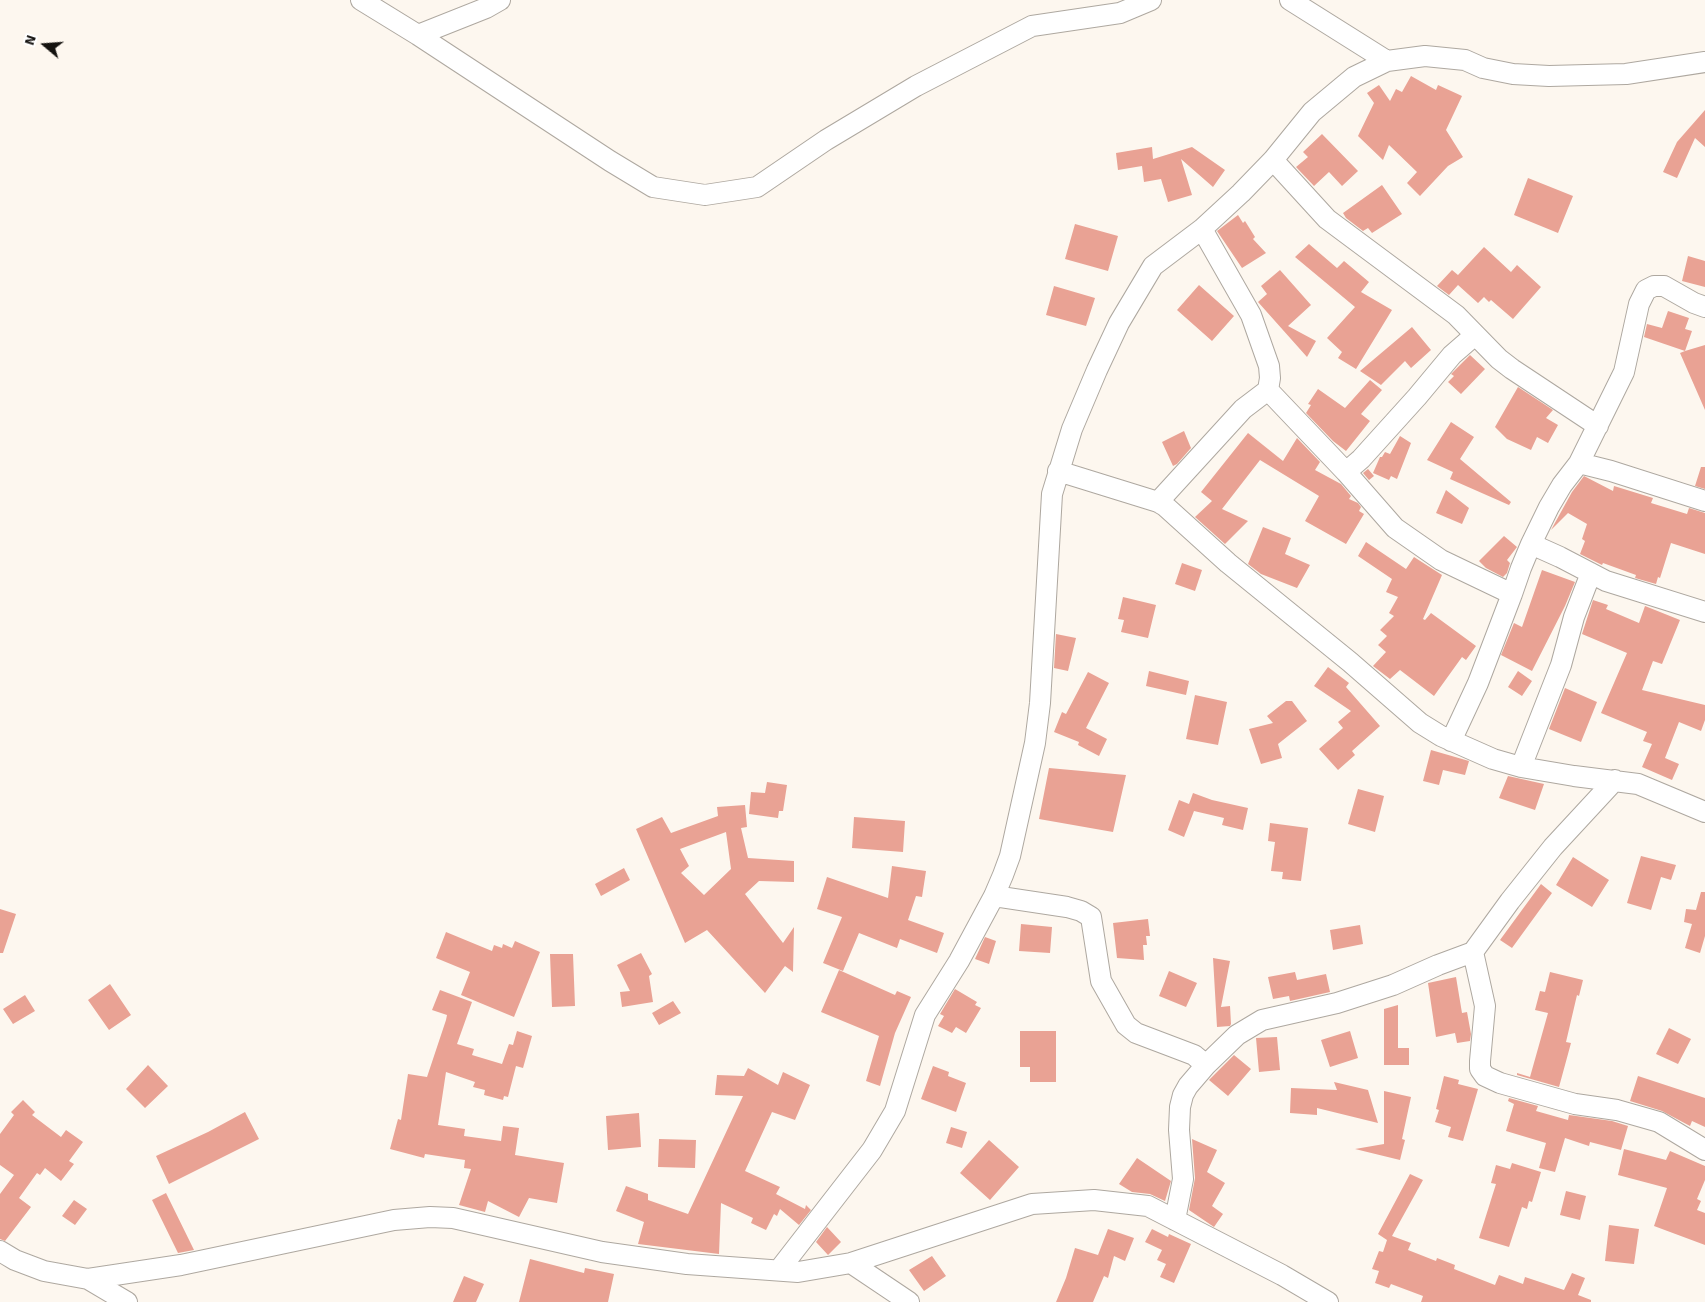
<!DOCTYPE html>
<html>
<head>
<meta charset="utf-8">
<style>
	body { margin:0 }
	#map { position:relative; width:1705px; height:1302px; overflow:hidden; background:#fdf7ef; font-family:Signika,sans-serif }
	canvas { display:block }
	.north { position:absolute; left:20px; top:20px; width:50px; height:50px; -webkit-text-stroke:4px #fff; paint-order:stroke; rotate:288deg; font-size:14px; font-weight:700; line-height:20px; text-align:center; color:#14120f }
	.north::after { content:''; display:block; margin:auto; width:18px; height:22px; background:#14120f; clip-path:polygon(50% 0,100% 100%,50% 72%,0 100%) }
</style>
</head>
<body>
<div id="map">
<canvas width="1705" height="1302"></canvas>
<div class="north">N</div>
</div>
<script>
const g = document.querySelector('canvas').getContext('2d');
g.lineJoin = 'round';
function fillPath(path, color) { g.fillStyle = color; g.fill(path, 'evenodd'); }
const poly = rows => new Path2D(rows.map(r => 'M' + r).join(''));
function strokePath(path, color, width, dash) { g.strokeStyle = color; g.lineWidth = width; g.lineCap = dash ? 'butt' : 'round'; g.setLineDash(dash || []); g.stroke(path); }
fillPath(poly([
	[1411,76,1436,90,1438,85,1462,96,1446,130,1463,157,1448,166,1420,196,1407,183,1417,172,1389,145,1383,160,1358,136,1374,103,1367,93,1379,85,1390,101,1396,89,1402,92],
	[1705,110,1705,147,1695,138,1677,178,1663,172,1677,142],
	[1322,134,1358,171,1342,186,1329,172,1314,186,1296,167,1308,157,1303,152],
	[1152,147,1153,159,1192,147,1225,170,1213,187,1181,159,1192,195,1168,202,1161,179,1144,182,1142,166,1118,170,1116,153],
	[1528,178,1573,196,1558,233,1514,215],
	[1382,185,1402,214,1372,233,1368,228,1363,231,1346,218,1343,213],
	[1238,215,1243,223,1245,221,1255,237,1253,239,1266,253,1242,268,1217,231],
	[1075,224,1118,236,1108,271,1065,259],
	[1309,244,1337,268,1344,261,1369,282,1361,292,1392,310,1356,369,1338,358,1342,352,1327,338,1355,307,1295,257],
	[1484,247,1511,272,1517,265,1541,287,1513,319,1491,300,1489,302,1484,297,1478,303,1458,285,1449,295,1437,286,1452,270,1458,275],
	[1688,256,1705,261,1705,287,1682,281],
	[1280,270,1311,305,1288,326,1316,341,1307,357,1258,302,1267,294,1261,286],
	[1199,285,1234,316,1212,341,1177,310],
	[1054,286,1095,298,1086,326,1046,315],
	[1668,311,1689,318,1685,329,1692,331,1685,351,1705,345,1705,410,1680,353,1685,351,1644,337,1647,324,1662,328],
	[1412,327,1431,350,1411,368,1405,361,1381,385,1360,371],
	[1470,355,1485,369,1461,394,1448,382,1454,376,1451,374],
	[1370,380,1382,390,1361,414,1370,421,1346,451,1333,441,1306,413,1311,405,1308,404,1318,389,1345,408],
	[1518,387,1553,410,1546,418,1558,425,1548,443,1537,437,1531,450,1507,439,1495,427],
	[1451,422,1474,437,1460,459,1511,502,1509,505,1450,479,1453,472,1427,460],
	[1184,431,1191,448,1177,464,1173,466,1162,442],
	[1248,433,1283,461,1297,438,1320,462,1315,470,1341,484,1351,496,1349,499,1358,503,1361,507,1359,511,1364,514,1346,544,1305,521,1319,496,1260,460,1222,509,1248,521,1225,544,1195,517,1212,501,1201,492],
	[1400,436,1411,443,1397,479,1391,476,1389,480,1373,473,1380,457,1382,457,1385,452,1390,454],
	[1701,467,1705,467,1705,489,1695,486],
	[1368,469,1374,476,1369,480,1363,473],
	[1584,476,1613,491,1614,486,1653,498,1651,503,1687,514,1689,508,1705,513,1705,554,1671,543,1660,578,1658,577,1656,584,1635,578,1636,575,1603,563,1602,565,1580,554,1585,541,1582,539,1587,524,1568,513,1551,530,1572,492],
	[1446,490,1469,508,1462,524,1436,513],
	[1263,527,1291,538,1285,554,1310,565,1297,588,1261,574,1248,564],
	[1504,536,1517,547,1507,560,1510,563,1507,573,1503,577,1486,568,1479,561],
	[1366,542,1406,569,1414,557,1442,575,1423,619,1425,620,1431,613,1476,646,1466,660,1462,657,1434,696,1400,670,1390,679,1373,666,1386,652,1378,645,1387,636,1380,630,1394,616,1389,613,1398,597,1386,592,1392,579,1358,556],
	[1182,563,1202,570,1195,591,1175,584],
	[1542,570,1575,582,1565,606,1532,671,1501,655,1514,623,1522,627],
	[1123,597,1156,605,1148,638,1121,632,1124,620,1118,619],
	[1593,600,1608,605,1606,609,1639,623,1645,606,1680,620,1662,664,1653,661,1642,690,1705,705,1705,720,1701,731,1679,722,1665,758,1679,764,1672,780,1642,767,1652,744,1643,741,1647,732,1601,713,1627,653,1582,634],
	[1056,634,1076,638,1068,671,1054,668],
	[1328,667,1349,683,1346,687,1380,726,1352,751,1355,755,1338,770,1319,749,1343,728,1338,722,1351,711,1314,686],
	[1149,671,1189,681,1186,695,1146,686],
	[1518,671,1532,681,1522,696,1508,687],
	[1088,672,1109,683,1086,728,1107,739,1099,756,1078,745,1079,742,1054,732,1062,712,1066,714],
	[1565,688,1597,702,1581,742,1549,729],
	[1195,695,1227,702,1218,745,1186,739],
	[1286,701,1292,701,1307,721,1278,744,1282,758,1261,764,1249,729,1273,723,1267,716],
	[1431,750,1469,761,1465,775,1443,770,1439,785,1423,781],
	[1049,768,1126,775,1113,832,1039,819],
	[1508,776,1544,784,1535,810,1499,798],
	[767,782,787,785,783,811,779,811,778,818,749,814,751,792,765,793],
	[1358,789,1384,796,1375,832,1348,824],
	[1193,793,1212,800,1248,808,1243,830,1222,825,1224,818,1194,811,1184,837,1168,830,1179,800,1189,804],
	[745,805,747,827,741,828,748,858,794,861,794,882,759,881,745,894,783,943,794,927,793,972,785,966,765,993,707,930,685,943,636,829,662,817,671,833,718,816,717,807],
	[726,832,731,869,704,895,681,873,689,866,680,849],
	[854,817,905,821,903,852,852,848],
	[1270,823,1308,828,1301,881,1282,879,1283,872,1271,871,1275,842,1268,841],
	[1641,856,1676,865,1671,880,1661,877,1651,910,1627,903],
	[1573,857,1609,880,1592,907,1556,885],
	[892,866,926,871,922,897,916,896,908,920,944,933,937,953,900,939,897,948,859,933,843,971,823,963,842,917,817,909,827,877,888,898],
	[624,868,630,880,601,896,595,884],
	[1541,884,1552,893,1512,948,1500,940],
	[1701,892,1705,892,1705,936,1700,953,1685,948,1692,924,1684,922,1686,909,1696,910],
	[0,909,16,914,3,953,0,953],
	[1148,919,1150,936,1146,936,1147,945,1143,945,1144,960,1117,958,1113,923],
	[1021,924,1052,927,1050,953,1019,951],
	[1360,925,1363,944,1333,950,1330,930],
	[446,932,492,951,494,945,502,948,503,944,512,948,515,941,540,952,514,1017,461,995,470,972,436,958],
	[985,937,996,941,989,964,975,959],
	[641,953,652,974,649,976,653,1002,622,1007,620,992,630,991,617,965],
	[550,954,573,954,575,1006,552,1007],
	[1213,958,1230,961,1221,1007,1230,1006,1231,1024,1230,1026,1217,1027],
	[839,970,895,995,897,991,911,997,895,1033,880,1086,866,1081,879,1036,821,1012],
	[1169,971,1197,983,1186,1007,1159,996],
	[1295,972,1297,980,1326,974,1330,992,1290,1001,1289,996,1273,999,1268,977],
	[1550,972,1583,980,1579,996,1577,995,1566,1042,1571,1043,1559,1087,1517,1075,1517,1073,1530,1077,1548,1013,1535,1010,1540,991,1545,992],
	[1456,977,1462,1013,1467,1012,1471,1034,1470,1041,1457,1043,1455,1033,1436,1037,1428,983],
	[110,984,131,1015,109,1030,88,1000],
	[955,989,977,1002,975,1005,981,1008,966,1033,956,1027,952,1033,938,1026,944,1016,940,1014],
	[440,990,472,1002,457,1044,474,1049,472,1055,502,1064,509,1044,513,1045,517,1031,532,1036,523,1068,516,1066,508,1097,504,1096,503,1100,484,1095,485,1090,473,1087,475,1082,446,1072,438,1125,465,1129,464,1136,501,1141,503,1126,519,1128,515,1155,564,1163,557,1203,529,1198,519,1217,488,1201,485,1212,459,1205,471,1169,464,1168,465,1160,425,1154,424,1158,390,1149,398,1119,401,1120,408,1074,427,1077,446,1020,447,1015,432,1010],
	[25,995,35,1011,13,1024,3,1009],
	[673,1001,681,1013,659,1025,652,1013],
	[1398,1005,1398,1048,1409,1048,1409,1065,1384,1065,1384,1009],
	[1669,1028,1691,1039,1678,1064,1656,1054],
	[1020,1031,1056,1031,1056,1082,1030,1082,1030,1067,1020,1067],
	[1350,1031,1358,1058,1330,1067,1321,1040],
	[1277,1037,1280,1070,1259,1072,1256,1038],
	[1234,1055,1251,1069,1228,1096,1209,1080],
	[148,1065,168,1086,145,1108,126,1089],
	[933,1066,949,1072,948,1076,966,1083,956,1112,921,1099],
	[748,1068,778,1085,783,1072,810,1085,795,1120,772,1112,745,1171,780,1187,776,1194,805,1209,806,1205,811,1210,799,1225,780,1209,777,1216,774,1214,766,1230,751,1223,753,1218,721,1203,719,1254,638,1244,644,1222,616,1211,626,1186,648,1194,648,1200,688,1214,743,1096,715,1095,717,1075,744,1076],
	[1444,1076,1459,1080,1458,1084,1478,1089,1463,1141,1448,1137,1451,1127,1435,1122,1439,1110,1436,1109],
	[1638,1076,1705,1098,1705,1127,1692,1121,1690,1126,1662,1111,1630,1101],
	[1334,1082,1368,1090,1378,1123,1317,1108,1317,1115,1290,1113,1291,1088,1337,1090],
	[1384,1091,1411,1097,1402,1139,1405,1140,1400,1160,1355,1149,1384,1144],
	[1509,1098,1538,1106,1536,1111,1568,1120,1569,1115,1612,1121,1628,1126,1621,1150,1590,1142,1589,1146,1565,1138,1555,1172,1539,1168,1546,1143,1506,1131,1514,1104,1508,1101],
	[23,1100,35,1112,32,1115,61,1137,66,1130,83,1142,69,1161,74,1164,61,1181,45,1168,40,1175,37,1173,19,1198,31,1207,5,1241,0,1239,0,1194,14,1175,0,1165,0,1134,14,1115,11,1112],
	[245,1112,259,1139,169,1184,156,1156,208,1132],
	[639,1113,641,1147,608,1150,606,1116],
	[951,1127,967,1132,962,1148,946,1143],
	[659,1139,696,1140,695,1168,658,1167],
	[1192,1139,1217,1150,1207,1172,1225,1183,1212,1206,1223,1214,1214,1227,1189,1210,1195,1178],
	[989,1140,1019,1167,990,1200,960,1173],
	[1624,1149,1666,1160,1670,1151,1705,1166,1705,1180,1697,1199,1701,1201,1697,1210,1705,1213,1705,1245,1654,1226,1667,1188,1618,1175],
	[1137,1158,1171,1181,1165,1201,1150,1194,1132,1192,1119,1184],
	[1512,1163,1541,1172,1532,1202,1529,1201,1527,1209,1522,1207,1509,1247,1479,1238,1496,1184,1491,1183,1496,1165,1510,1169],
	[1410,1174,1423,1180,1392,1236,1411,1243,1408,1250,1436,1261,1437,1258,1455,1265,1454,1269,1495,1285,1499,1275,1523,1284,1525,1277,1564,1290,1572,1273,1585,1278,1578,1295,1591,1300,1591,1302,1421,1302,1423,1296,1391,1284,1389,1288,1375,1283,1379,1271,1372,1269,1379,1251,1383,1252,1387,1240,1378,1234],
	[1566,1191,1586,1196,1580,1220,1560,1215],
	[166,1193,194,1250,178,1253,152,1200],
	[74,1200,87,1209,75,1225,62,1216],
	[1609,1225,1639,1229,1634,1264,1605,1261],
	[827,1227,841,1242,828,1255,816,1242],
	[1108,1229,1134,1238,1125,1261,1114,1256,1108,1278,1104,1276,1093,1302,1056,1302,1066,1278,1075,1248,1098,1255],
	[1152,1229,1168,1237,1169,1234,1191,1244,1174,1283,1160,1277,1166,1264,1157,1260,1162,1250,1145,1242],
	[932,1256,946,1276,924,1291,909,1270],
	[530,1259,584,1273,585,1268,614,1274,608,1302,519,1302],
	[464,1276,484,1284,476,1302,453,1302]
]), '#e9a294');
const minor = poly([
	[361,0,418,35,610,161,653,187,705,195,757,187,826,140,916,86,1032,26,1120,13,1151,0],
	[1290,0,1387,61],
	[418,35,486,8,500,0],
	[1273,160,1327,219,1456,315,1499,359,1512,369,1598,426],
	[1202,229,1251,315,1269,366,1270,378,1268,390,1346,472,1395,528,1441,560,1512,594],
	[1579,463,1624,372,1639,304,1646,290,1654,286,1664,286,1694,303,1705,307],
	[1058,471,1158,502,1165,506,1228,563,1350,662,1420,723,1441,736,1493,759,1521,767,1574,776,1638,784,1705,812],
	[1346,472,1361,459,1417,397,1452,355,1475,335],
	[1158,502,1243,409,1268,390],
	[1531,544,1560,557,1606,581,1705,612],
	[1451,741,1478,683,1512,594,1521,568,1531,544,1549,507,1562,485,1579,463,1611,471,1705,501],
	[1521,767,1561,665,1574,617,1591,573],
	[994,896,1067,907,1081,911,1091,917,1101,981,1126,1025,1136,1033,1194,1055,1206,1065],
	[1473,952,1485,1006,1480,1061,1480,1069,1485,1076,1500,1083,1575,1104,1617,1110,1659,1122,1705,1150],
	[1175,1220,1183,1179,1179,1130,1180,1107,1183,1095,1188,1086,1206,1065,1237,1035,1262,1020,1337,1003,1393,985,1438,965,1473,952,1510,901,1553,847,1615,780],
	[0,1251,15,1260,44,1271,88,1279,181,1265,394,1220,430,1217,453,1218,602,1252,687,1264,798,1272,851,1263,1032,1204,1094,1200,1148,1206,1282,1275,1328,1302],
	[851,1263,909,1302],
	[779,1270,872,1150,895,1111,925,1015,959,961,994,896,1003,875,1010,856,1035,743,1040,703,1052,494,1072,429,1097,370,1119,323,1153,266,1202,229,1241,193,1273,160,1312,112,1354,77,1387,61,1425,56,1465,60,1483,68,1513,74,1549,76,1626,74,1705,62],
	[88,1279,127,1302]
]);
strokePath(minor, '#aea8a0', 22);
strokePath(minor, '#fff', 20);
</script>
</body>
</html>
